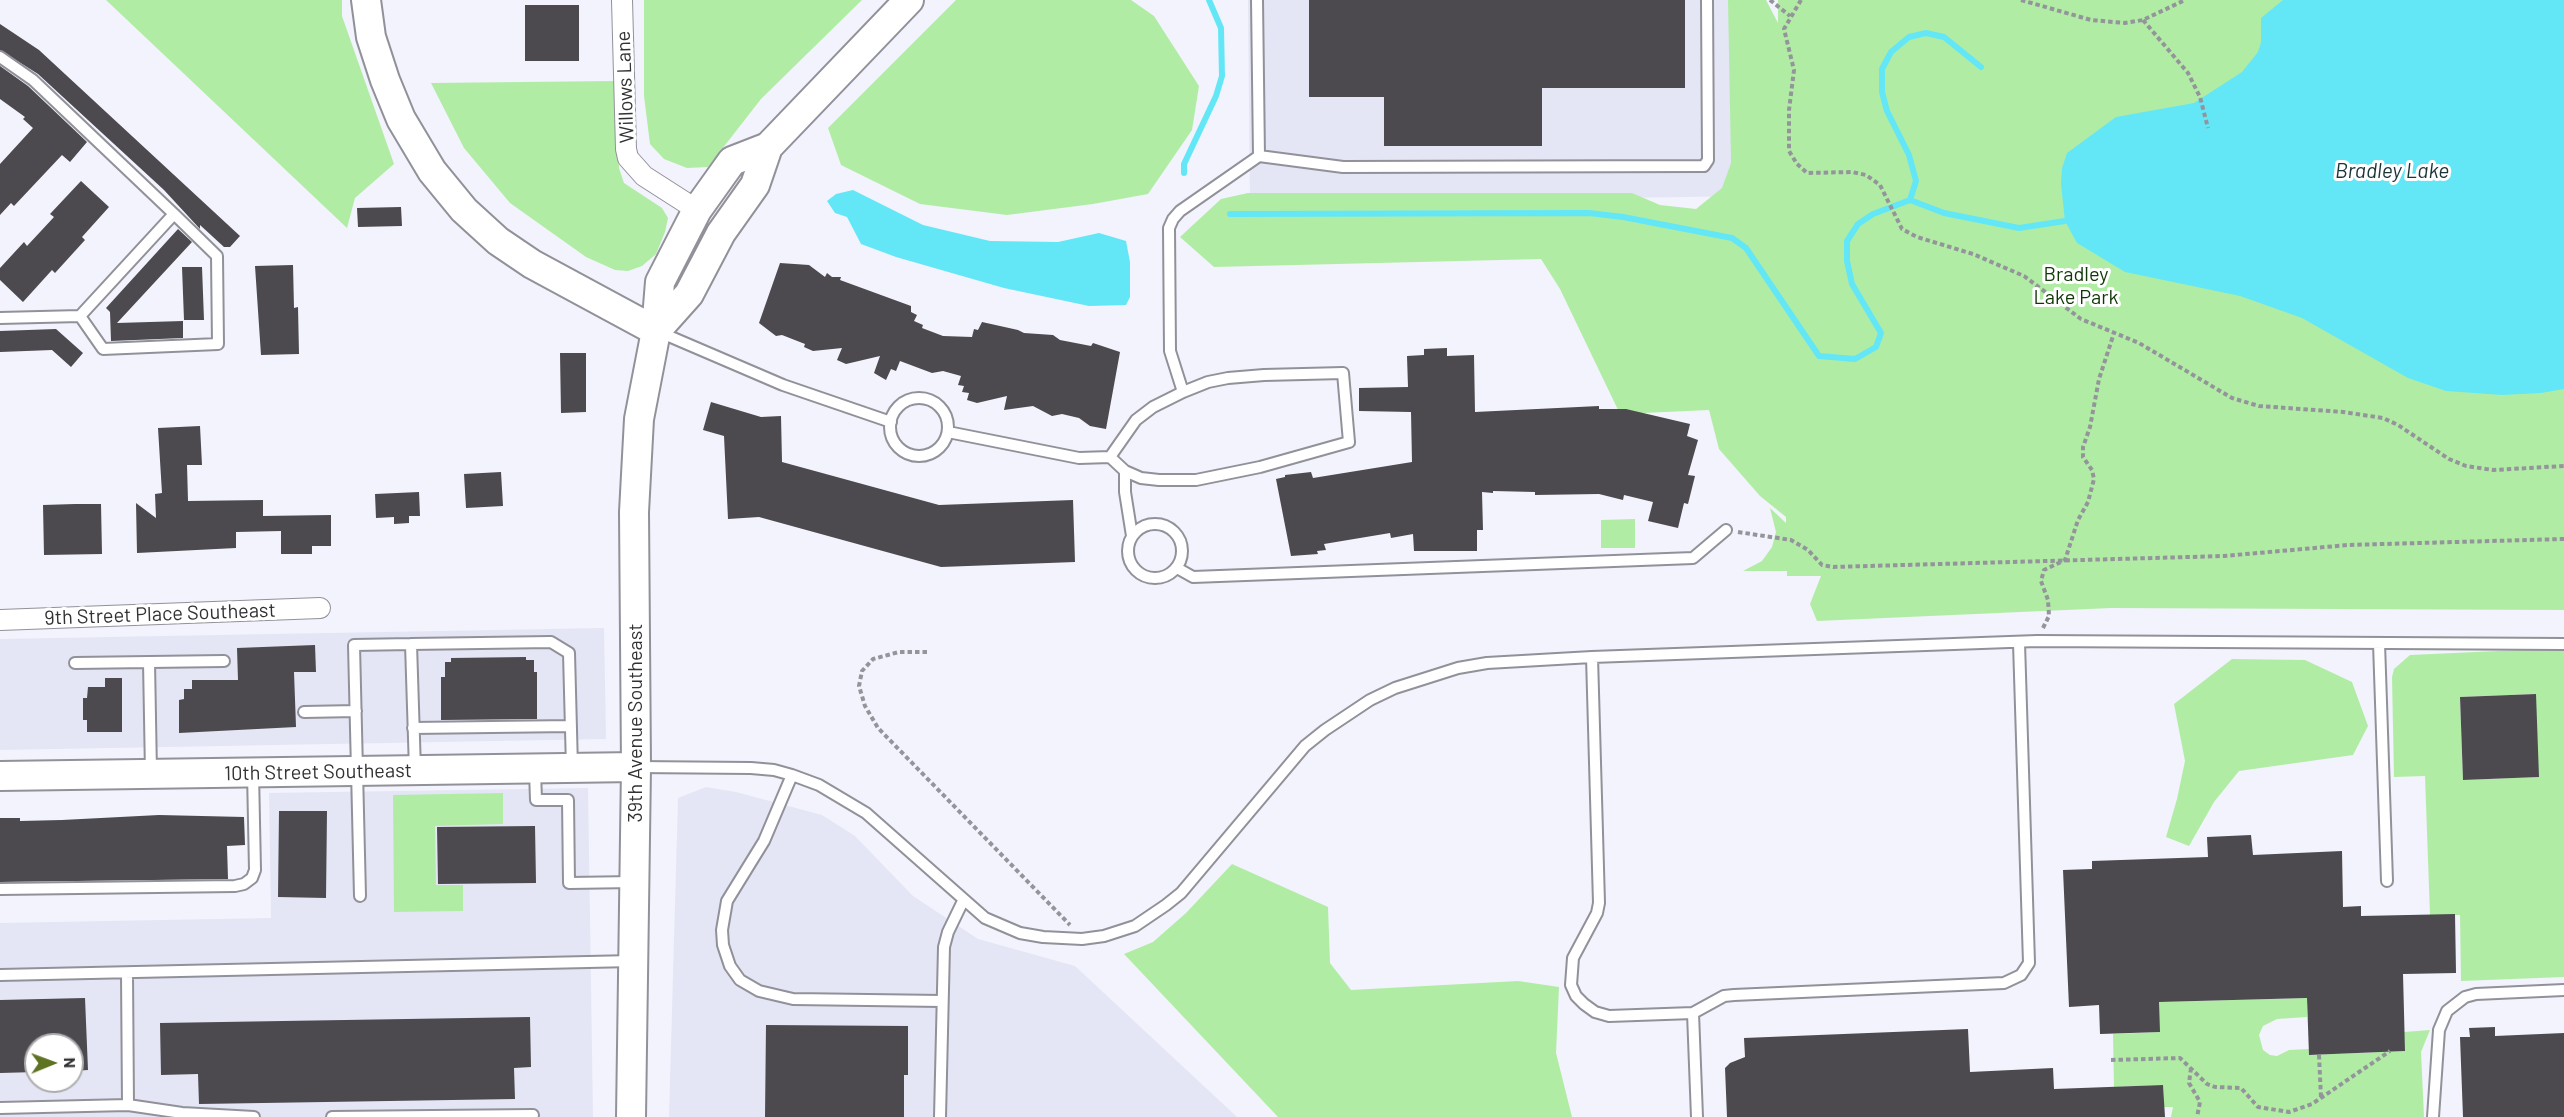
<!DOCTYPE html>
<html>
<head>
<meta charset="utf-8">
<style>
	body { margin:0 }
	#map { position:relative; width:2564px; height:1117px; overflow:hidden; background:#f2f3fc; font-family:Barlow,sans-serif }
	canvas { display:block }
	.north { position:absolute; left:24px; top:1033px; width:60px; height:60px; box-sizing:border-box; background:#fff; border:2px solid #adadae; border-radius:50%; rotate:89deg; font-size:16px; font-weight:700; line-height:24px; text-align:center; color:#323235 }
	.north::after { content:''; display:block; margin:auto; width:21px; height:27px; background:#5f7423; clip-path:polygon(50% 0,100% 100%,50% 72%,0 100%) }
</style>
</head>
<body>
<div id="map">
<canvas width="2564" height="1117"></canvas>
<div class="north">N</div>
</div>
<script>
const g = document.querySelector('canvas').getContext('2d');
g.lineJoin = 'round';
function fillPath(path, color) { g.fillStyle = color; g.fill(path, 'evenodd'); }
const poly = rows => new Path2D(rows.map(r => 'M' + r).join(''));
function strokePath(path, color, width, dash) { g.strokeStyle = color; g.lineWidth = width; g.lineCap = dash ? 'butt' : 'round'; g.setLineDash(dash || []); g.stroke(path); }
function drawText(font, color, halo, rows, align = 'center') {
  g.font = font + ' Barlow,sans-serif'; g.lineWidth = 6; g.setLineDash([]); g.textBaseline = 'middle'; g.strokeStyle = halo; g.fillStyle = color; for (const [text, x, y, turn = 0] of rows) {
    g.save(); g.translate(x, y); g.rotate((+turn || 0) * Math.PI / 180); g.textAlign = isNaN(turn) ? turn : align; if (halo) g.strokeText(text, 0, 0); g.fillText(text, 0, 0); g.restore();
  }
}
fillPath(poly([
	[1248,0,1745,0,1746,196,1250,204],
	[604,628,606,739,0,750,0,639],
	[706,787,736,792,822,815,855,836,913,896,978,939,1075,966,1237,1117,669,1117,678,798],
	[588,788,593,1117,0,1117,0,923,271,918,269,793],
	[36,1045,72,1045,72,1081,36,1081]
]), '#e4e6f5');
fillPath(poly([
	[106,0,342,0,342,16,394,164,355,198,347,228],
	[644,0,862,0,761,99,708,167,687,168,664,159,650,144,644,96],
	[956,0,1131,0,1154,16,1199,86,1192,130,1148,194,1093,204,1007,215,920,204,841,165,828,128],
	[1728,0,1766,0,1778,23,1778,0,2564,0,2564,610,2111,608,1817,621,1810,604,1821,576,1787,576,1787,571,1743,571,1762,561,1772,547,1776,532,1770,508,1786,523,1786,517,1760,496,1719,449,1709,410,1620,414,1560,289,1541,259,1214,267,1180,237,1221,199,1248,193,1632,193,1660,205,1696,209,1722,188,1731,163],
	[614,81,619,168,624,183,662,208,668,218,665,232,656,254,642,266,628,271,615,270,586,257,510,203,464,148,431,83],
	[1635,519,1635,548,1601,548,1601,520],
	[2564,648,2564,977,2461,981,2460,915,2430,915,2425,776,2394,777,2392,677,2394,669,2410,655],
	[2535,694,2538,777,2463,780,2460,697],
	[2232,659,2305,660,2352,682,2368,726,2353,755,2239,771,2214,802,2189,846,2166,837,2177,799,2185,761,2174,704],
	[503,793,503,824,435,826,436,885,463,885,463,911,394,912,393,795],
	[1232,864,1328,907,1330,963,1351,990,1518,981,1559,987,1556,1053,1572,1117,1278,1117,1124,954,1153,942,1186,913],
	[2307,998,2307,1017,2277,1019,2263,1026,2259,1035,2263,1050,2270,1055,2277,1056,2289,1050,2309,1049,2310,1055,2405,1051,2404,1032,2430,1030,2421,1052,2424,1117,2171,1117,2173,1107,2164,1107,2163,1085,2114,1087,2113,1034,2159,1032,2159,1002]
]), '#b1eca5');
fillPath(poly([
	[2283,0,2564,0,2564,389,2541,393,2502,395,2446,391,2408,378,2302,318,2240,296,2125,272,2077,243,2065,221,2061,184,2062,168,2067,153,2116,117,2194,103,2242,72,2258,52,2261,42,2261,18],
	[853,190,923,225,990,241,1058,242,1099,233,1126,241,1130,262,1130,297,1126,305,1089,306,1004,288,896,257,861,244,847,217,835,213,827,201,836,194]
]), '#63e7f6');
strokePath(poly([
	[1184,173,1184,164,1216,96,1222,76,1221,28,1209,0],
	[1910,200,1944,213,2019,228,2065,221],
	[1230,214,1589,213,1623,217,1732,238,1746,248,1819,356,1855,359,1876,347,1881,333,1852,284,1847,261,1847,241,1858,224,1873,214,1910,200,1916,181,1909,155,1887,111,1882,92,1882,69,1891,52,1909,37,1926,33,1944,37,1981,67]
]), '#63e7f6', 6);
fillPath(poly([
	[1309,0,1685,0,1685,88,1542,88,1542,146,1384,146,1384,97,1309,97],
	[525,5,579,5,579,61,525,61],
	[0,24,39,50,240,236,230,247,224,247,200,225,200,229,164,190,38,74,0,50],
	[0,66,28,86,87,142,70,162,62,155,14,206,11,203,0,215,0,164,33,128,23,119,25,117,0,99],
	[81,181,109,207,82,237,85,240,55,273,52,270,23,302,0,280,0,268,24,242,27,246,54,217,50,214],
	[401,207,402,226,358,227,357,208],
	[178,229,192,242,117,323,183,321,183,338,111,341,110,312,106,308],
	[780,263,809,265,825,277,827,273,832,277,841,277,840,280,911,306,911,312,917,315,914,321,923,325,922,328,943,336,972,337,974,329,978,330,982,322,1018,330,1024,333,1053,335,1060,340,1091,346,1093,343,1120,352,1106,429,1090,426,1079,418,1062,414,1052,416,1033,406,1004,410,1007,396,977,403,967,400,969,393,962,392,964,386,958,385,961,376,943,371,932,373,900,361,896,371,891,369,886,380,874,373,880,356,846,364,837,360,842,348,813,351,804,347,805,344,782,335,776,336,759,323],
	[293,265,294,308,298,307,299,354,261,355,255,266],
	[182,267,202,267,204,320,184,320],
	[56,329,83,353,71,367,52,350,0,352,0,331],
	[1447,348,1447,356,1474,355,1475,412,1599,406,1599,409,1626,409,1690,424,1687,436,1698,440,1688,475,1695,476,1688,504,1684,503,1678,528,1648,521,1653,502,1624,495,1623,500,1599,494,1535,495,1535,492,1493,491,1493,493,1482,492,1483,530,1477,530,1477,551,1414,551,1413,534,1391,538,1390,533,1324,544,1326,550,1317,551,1318,554,1291,556,1276,479,1285,477,1285,475,1311,472,1313,478,1412,462,1411,412,1359,411,1359,388,1408,387,1407,356,1424,355,1424,349],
	[560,353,586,353,586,412,561,413],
	[711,402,761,417,781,416,782,462,939,505,1073,500,1075,562,941,567,759,517,728,519,724,436,703,430],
	[200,426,202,465,187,465,188,501,263,500,263,516,331,515,331,546,312,546,312,554,281,554,281,531,236,532,236,548,137,553,136,503,156,518,155,494,162,493,158,428],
	[501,472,503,506,466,508,464,474],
	[419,492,420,516,409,516,409,523,394,524,394,517,376,518,375,494],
	[75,504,101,504,102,554,44,555,43,505],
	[315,645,316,672,294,672,296,727,179,733,179,700,184,699,184,689,192,689,192,680,238,680,237,648],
	[526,657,526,660,534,660,534,672,537,672,537,719,441,720,441,677,445,677,445,662,451,662,451,658],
	[105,678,122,678,122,732,87,732,87,720,83,720,83,698,87,698,88,687,105,687],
	[2536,694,2539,777,2463,780,2460,697],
	[279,811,327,811,326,898,278,897],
	[159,815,244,817,245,845,227,846,228,879,0,882,0,818,20,818,20,821,62,820],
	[535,826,536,883,438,884,437,827],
	[2251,835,2253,855,2342,851,2343,907,2361,906,2361,916,2455,914,2456,973,2403,974,2405,1051,2309,1055,2307,998,2159,1002,2160,1032,2100,1034,2099,1005,2069,1007,2063,870,2092,869,2092,861,2208,857,2207,837],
	[85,998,88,1070,72,1071,72,1045,36,1045,36,1072,0,1073,0,1000],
	[530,1017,531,1067,514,1068,515,1099,199,1104,198,1074,161,1075,160,1023],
	[766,1025,908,1026,908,1075,904,1075,904,1117,765,1117],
	[2495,1027,2495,1036,2564,1033,2564,1117,2463,1117,2460,1037,2470,1037,2469,1028],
	[1968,1029,1970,1072,2053,1068,2054,1089,2163,1085,2165,1117,1727,1117,1725,1068,1730,1063,1745,1057,1744,1038]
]), '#4c494f');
const lane = poly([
	[1257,0,1259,156,1343,167,1704,166,1708,160,1707,0],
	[0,57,33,80,174,214,80,316,0,318],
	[80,316,103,349,218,344,217,256,174,214],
	[657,331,783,385,891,422],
	[1183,392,1170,351,1169,228,1173,219,1180,211,1259,156],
	'890 427a29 29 0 1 1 58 0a29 29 0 1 1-58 0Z',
	[948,432,1079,458,1110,457,1125,471,1141,478,1159,480,1196,480,1260,467,1349,442,1343,373,1264,375,1228,378,1208,382,1183,392,1153,407,1136,420,1110,457],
	[1125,471,1125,492,1132,536],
	'1128 551a27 27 0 1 1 54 0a27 27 0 1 1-54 0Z',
	[1177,568,1193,577,1693,558,1726,530],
	[2379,643,2387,881],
	[1592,657,1599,903,1597,913,1573,958,1571,985,1576,996,1584,1004,1595,1012,1609,1016,1693,1013,1724,996,1734,995,2004,983,2021,975,2029,963,2019,643],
	[149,662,151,773],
	[75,663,224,661],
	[304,712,356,711],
	[413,728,571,726],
	[636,767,751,768,774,770,792,775,819,785,866,813,985,918,1020,933,1043,937,1082,939,1104,936,1135,926,1166,905,1181,893,1305,746,1325,730,1370,700,1395,688,1458,668,1487,663,1592,657,2037,641,2564,644],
	[415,770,411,644,551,642,569,653,572,768],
	[535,771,536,800,568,800,569,883,634,882],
	[792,775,764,841,727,901,722,930,723,945,730,966,740,980,759,991,793,999,942,1001],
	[0,889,235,886,244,884,252,878,255,870,253,773],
	[360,896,354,645,411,644],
	[0,975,633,961],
	[1693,1013,1697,1117],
	[128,1105,182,1113,254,1117],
	[0,1108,128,1105,127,974],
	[332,1117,533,1115],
	[940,1117,944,947,948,932,963,901],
	[2433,1117,2439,1030,2447,1011,2465,997,2476,994,2564,990]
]);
const street = poly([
	[622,0,626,149,628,158,644,176,697,210],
	[0,620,320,608]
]);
const secondary = poly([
	[366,0,371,37,385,80,401,119,432,171,464,210,498,241,532,264,656,331],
	[656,331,689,294,721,233,755,185,768,147,909,0],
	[0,776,636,767],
	[631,1117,636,767,634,512,639,419,656,331,660,282,697,210,732,161,768,147]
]);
strokePath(lane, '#919199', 14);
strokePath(street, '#919199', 22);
strokePath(secondary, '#919199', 32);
strokePath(poly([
	[1770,0,1790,16],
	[1801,0,1784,29,1794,70,1789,110,1789,151,1797,164,1807,173,1852,172,1866,175,1880,185,1902,229,1917,237,1973,254,2024,276,2081,319,2139,343,2232,398,2259,406,2343,412,2383,418,2398,425,2449,459,2466,466,2493,470,2564,466],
	[2021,0,2091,20,2125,23,2143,20,2185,0],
	[2143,20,2188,73,2200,97,2208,128],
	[1738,532,1791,540,1808,550,1822,565,1833,567,2224,556,2348,545,2564,539],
	[2043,628,2049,616,2048,600,2041,581,2044,570,2065,560,2078,520,2088,502,2094,479,2092,470,2083,457,2083,447,2090,427,2099,379,2114,333],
	[927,652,899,652,873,659,862,671,859,686,865,706,878,728,1070,925],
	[2319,1055,2321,1098],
	[2111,1060,2180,1058,2207,1084,2215,1087,2241,1088,2258,1107,2289,1112,2312,1104,2390,1051],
	[2191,1068,2189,1083,2200,1102,2197,1117]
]), '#94959b', 4, [4.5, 3]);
strokePath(lane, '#fff', 10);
strokePath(street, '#fff', 20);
strokePath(secondary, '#fff', 28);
drawText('20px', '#323235', '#fff', [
	["Willows Lane",625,87,-92],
	["9th Street Place Southeast",160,614,-2],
	["39th Avenue Southeast",635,723,-90],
	["10th Street Southeast",318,772,-1]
]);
drawText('20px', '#103706', '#fff', [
	["Bradley",2076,274],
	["Lake Park",2076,297]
]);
drawText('italic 21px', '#1d3436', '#fff', [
	["Bradley Lake",2392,171]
]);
</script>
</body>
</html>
